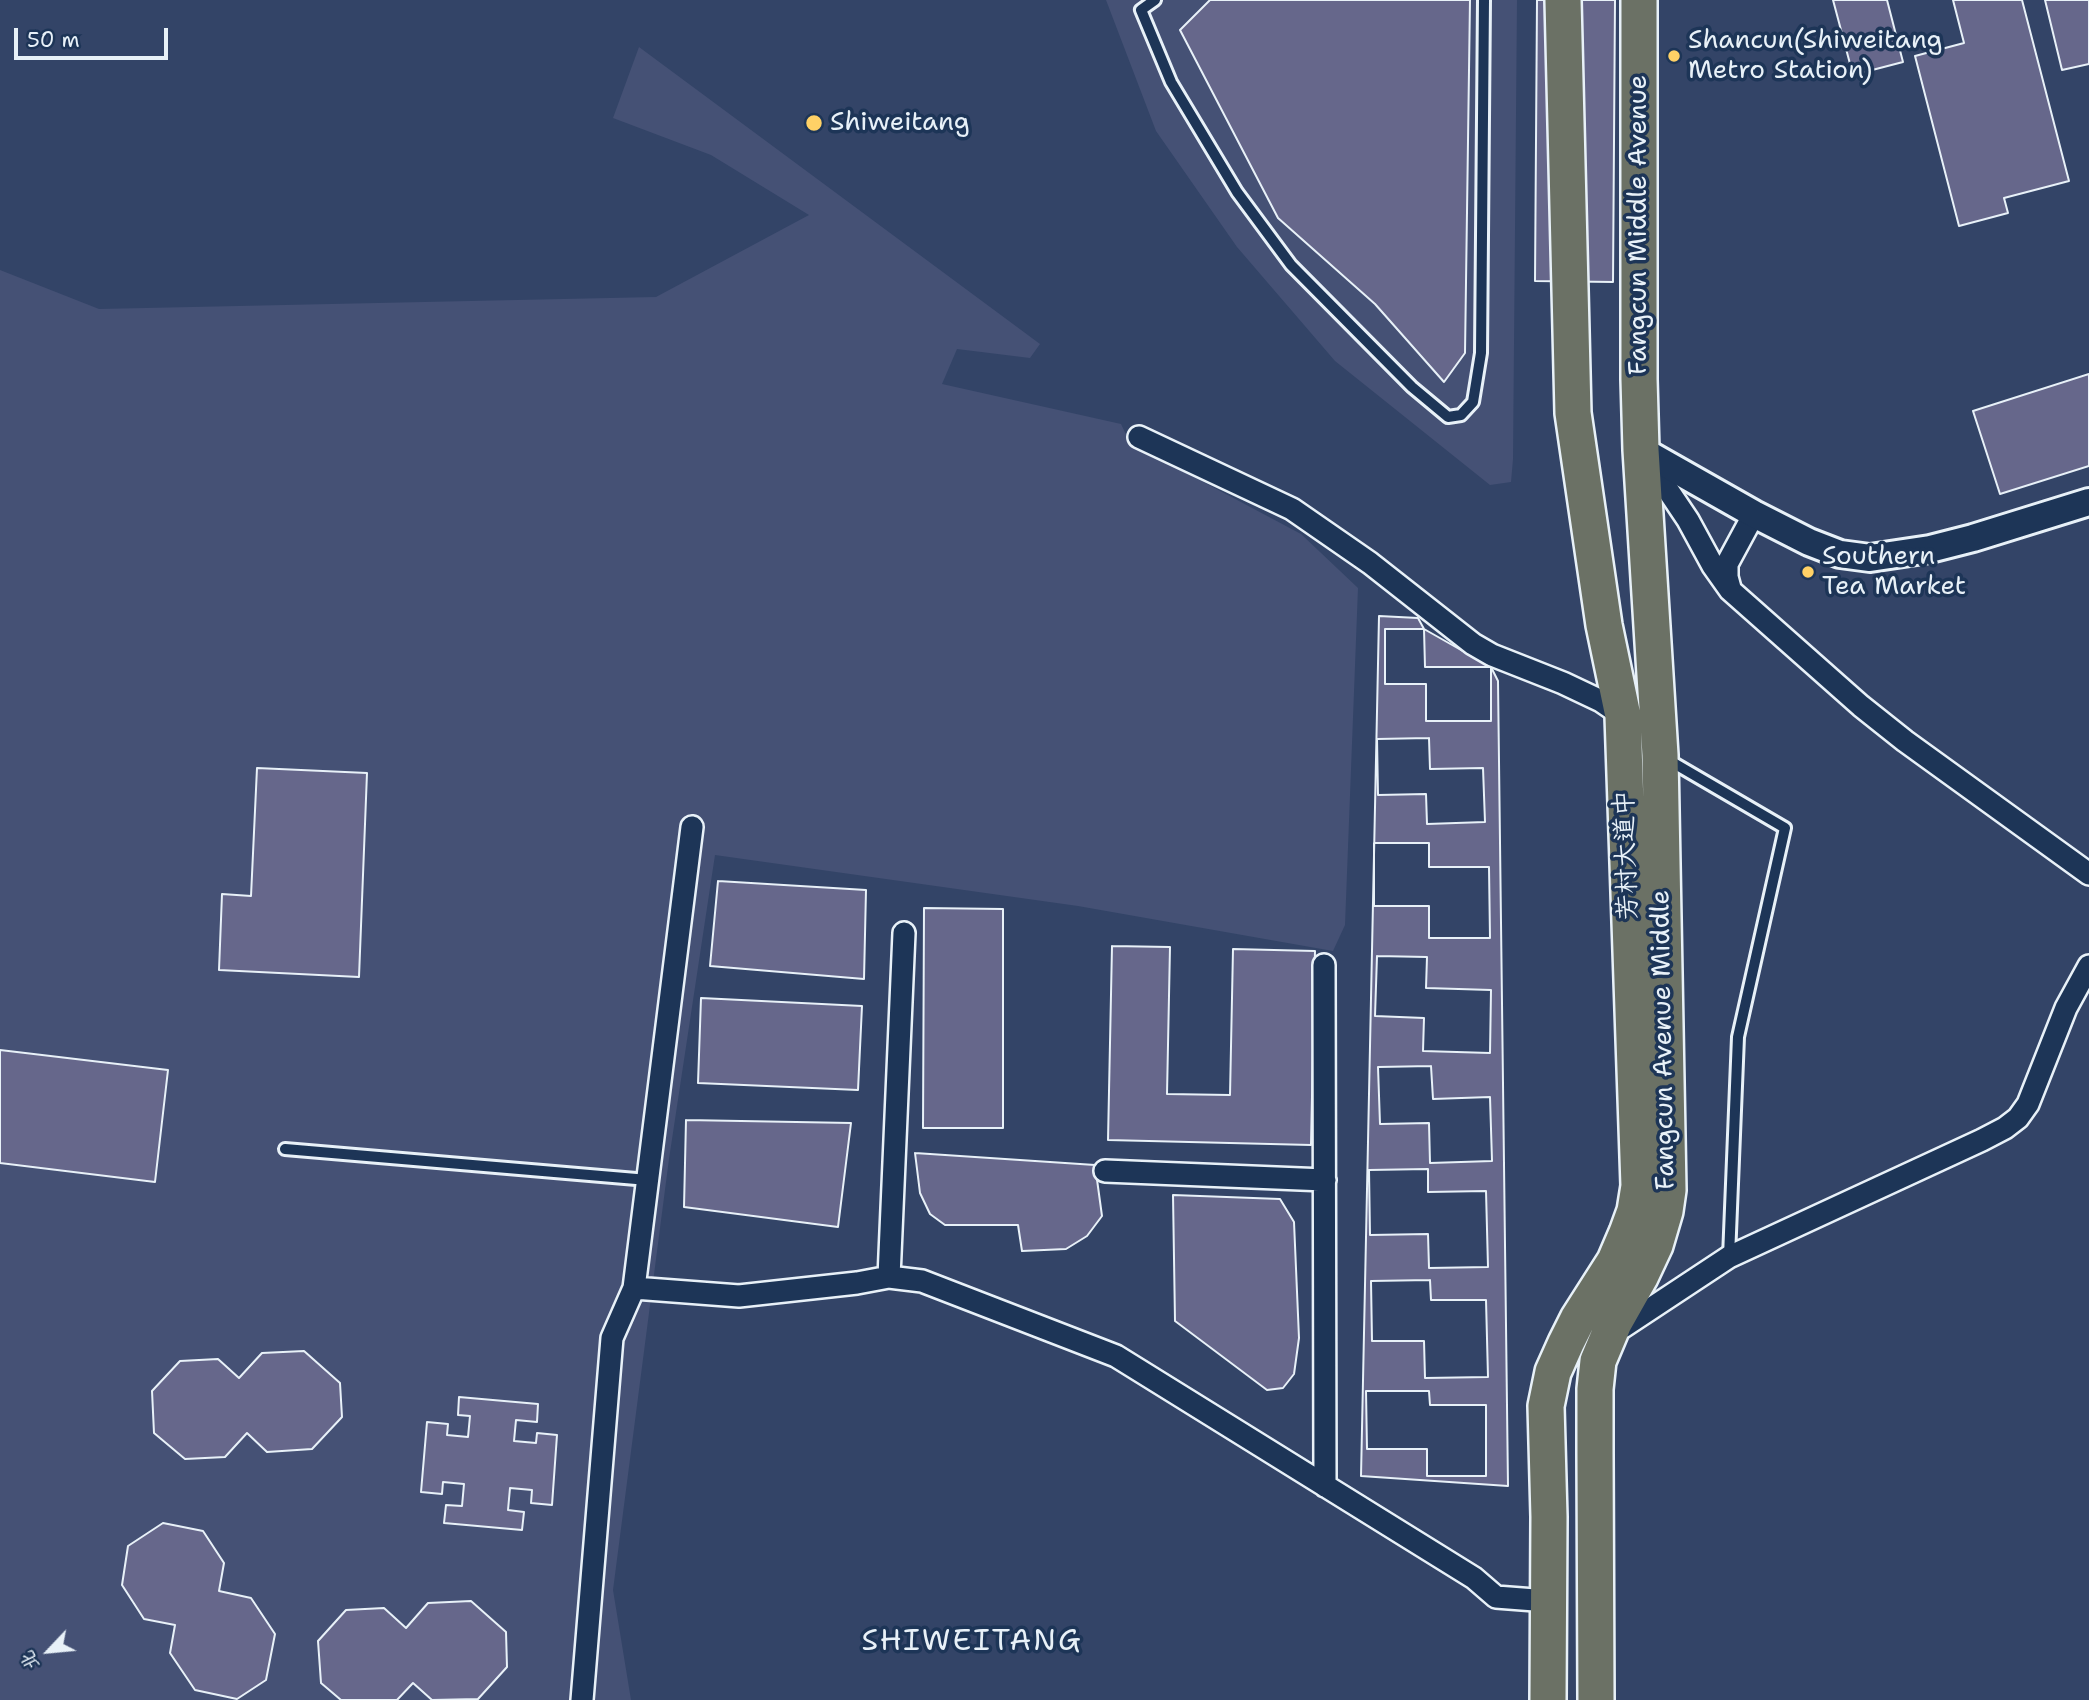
<!DOCTYPE html>
<html>
<head>
<meta charset="utf-8">
<style>
	body { margin:0 }
	#map { position:relative; width:2089px; height:1700px; overflow:hidden; background:#334467; font-family:"Shantell Sans","LXGW WenKai TC",sans-serif }
	canvas { display:block }
	.north { position:absolute; left:14px; top:1616px; width:70px; height:70px; -webkit-text-stroke:5px #1d3557; paint-order:stroke; rotate:244deg; font-size:19px; font-weight:700; line-height:28px; text-align:center; color:#e8f1f8 }
	.north::after { content:''; display:block; margin:auto; width:24px; height:32px; background:#e8f1f8; clip-path:polygon(50% 0,100% 100%,50% 72%,0 100%) }
	.scale { position:absolute; left:14px; top:28px; width:154px; height:32px; box-sizing:border-box; border:4px solid #e8f1f8; border-top:0; padding-left:9px; font-size:21px; line-height:24px; white-space:nowrap; color:#e8f1f8; -webkit-text-stroke:5px #1d3557; paint-order:stroke }
</style>
</head>
<body>
<div id="map">
<canvas width="2089" height="1700"></canvas>
<div class="north">北</div>
<div class="scale">50 m</div>
</div>
<script>
const g = document.querySelector('canvas').getContext('2d');
g.lineJoin = 'round';
function fillPath(path, color) { g.fillStyle = color; g.fill(path, 'evenodd'); }
const poly = rows => new Path2D(rows.map(r => 'M' + r).join(''));
function strokePath(path, color, width, dash) { g.strokeStyle = color; g.lineWidth = width; g.lineCap = dash ? 'butt' : 'round'; g.setLineDash(dash || []); g.stroke(path); }
function drawText(font, color, halo, rows, align = 'center') {
  g.font = font + ' "Shantell Sans","LXGW WenKai TC",sans-serif'; g.lineWidth = 7; g.setLineDash([]); g.textBaseline = 'middle'; g.strokeStyle = halo; g.fillStyle = color; for (const [text, x, y, turn = 0] of rows) {
    g.save(); g.translate(x, y); g.rotate((+turn || 0) * Math.PI / 180); g.textAlign = isNaN(turn) ? turn : align; if (halo) g.strokeText(text, 0, 0); g.fillText(text, 0, 0); g.restore();
  }
}
fillPath(poly([
	[1106,0,1517,0,1513,459,1511,482,1490,485,1335,361,1237,247,1156,131],
	[639,47,1040,344,1030,358,957,349,942,384,1121,424,1130,443,1301,534,1358,588,1345,925,1333,951,1078,906,715,855,669,1159,613,1590,631,1700,0,1700,0,270,99,309,656,297,809,215,711,155,613,118]
]), '#455175');
const building = poly([
	[1210,0,1470,0,1465,353,1444,382,1375,304,1278,218,1180,30,1210,0],
	[1537,0,1615,0,1613,282,1535,281,1537,0],
	[1833,0,1887,0,1903,62,1853,75,1833,0],
	[1953,0,2022,0,2069,181,2004,198,2008,213,1959,226,1915,56,1964,43,1953,0],
	[2045,0,2089,0,2089,64,2062,70,2045,0],
	[2089,374,2089,466,2000,494,1973,411,2089,374],
	[1379,616,1418,618,1424,629,1491,667,1498,681,1508,1486,1361,1476,1379,616],
	[1385,629,1424,629,1425,667,1491,667,1491,721,1426,721,1426,684,1385,684,1385,629],
	[1429,738,1430,769,1483,768,1485,822,1427,824,1426,794,1378,795,1377,739,1429,738],
	[257,768,367,773,359,977,219,970,222,894,251,896,257,768],
	[1374,843,1429,843,1429,867,1489,867,1490,938,1429,938,1429,906,1374,906,1374,843],
	[718,881,866,890,864,979,710,966,718,881],
	[924,908,1003,909,1003,1128,923,1128,924,908],
	[1112,946,1170,947,1167,1094,1230,1095,1233,949,1315,951,1311,1145,1108,1140,1112,946],
	[1377,956,1427,957,1426,988,1491,990,1490,1053,1423,1051,1424,1018,1375,1016,1377,956],
	[701,998,862,1006,858,1090,698,1083,701,998],
	[0,1050,168,1070,155,1182,0,1163,0,1050],
	[1431,1066,1433,1099,1490,1097,1492,1161,1430,1163,1429,1123,1380,1124,1378,1067,1431,1066],
	[686,1120,851,1123,838,1227,684,1207,686,1120],
	[915,1153,1095,1165,1102,1216,1087,1236,1066,1249,1022,1251,1018,1225,945,1225,930,1214,920,1193,915,1153],
	[1428,1169,1428,1192,1486,1191,1488,1267,1429,1268,1428,1234,1370,1235,1369,1170,1428,1169],
	[1173,1195,1280,1199,1294,1222,1299,1338,1294,1374,1283,1388,1267,1390,1175,1321,1173,1195],
	[1430,1280,1431,1300,1486,1300,1488,1377,1425,1378,1424,1341,1372,1341,1371,1281,1430,1280],
	[304,1351,340,1383,342,1417,312,1449,267,1452,247,1433,225,1457,185,1459,154,1433,152,1391,180,1361,218,1359,239,1378,262,1353,304,1351],
	[1366,1391,1429,1391,1430,1405,1486,1405,1486,1476,1427,1476,1427,1449,1367,1449,1366,1391],
	[459,1397,538,1404,537,1422,516,1420,514,1441,536,1443,537,1433,557,1435,552,1505,531,1503,532,1490,510,1488,508,1510,524,1512,522,1530,444,1523,446,1505,462,1506,464,1484,443,1482,442,1494,421,1492,427,1422,448,1424,447,1435,468,1437,470,1416,458,1415,459,1397],
	[163,1523,203,1531,224,1563,219,1591,251,1598,275,1634,266,1680,237,1699,195,1690,170,1653,175,1625,144,1619,122,1585,128,1546,163,1523],
	[471,1601,506,1632,507,1667,478,1699,432,1700,413,1683,397,1700,341,1700,321,1683,318,1641,346,1610,384,1608,406,1628,428,1603,471,1601]
]);
fillPath(building, '#66678b');
strokePath(building, '#e8f1f8', 2);
const service = poly([
	[1155,0,1141,10,1171,82,1237,192,1291,265,1412,387,1448,417,1461,415,1473,402,1481,353,1484,0],
	[1665,758,1785,828,1738,1037,1729,1257],
	[285,1149,648,1180]
]);
const minor = poly([
	[1139,437,1292,509,1370,563,1473,644,1492,655,1563,683,1601,701,1623,716],
	[1645,456,1688,520,1713,566,1730,590,1861,706,1905,741,2089,874],
	[1730,588,1727,577,1727,564,1754,514],
	[1324,965,1325,1486],
	[1105,1171,1325,1180],
	[889,1277,904,933],
	[634,1288,739,1296,857,1283,889,1277,922,1281,1116,1356,1474,1578,1496,1597,1548,1601],
	[1623,1327,1729,1257,1982,1140,2005,1128,2018,1118,2028,1104,2066,1008,2089,966],
	[582,1700,612,1338,634,1288,692,827]
]);
const tertiary = poly([
	[1641,450,1754,514,1809,542,1840,554,1870,558,1930,549,1973,538,2089,502]
]);
const trunk = poly([
	[1548,1700,1549,1517,1546,1406,1553,1372,1566,1343,1578,1319,1615,1261,1627,1233,1635,1211,1639,1186,1623,716,1604,625,1573,413,1563,0],
	[1596,1700,1595,1454,1595,1389,1598,1361,1614,1323,1640,1277,1655,1245,1665,1211,1668,1190,1660,755,1641,450,1639,379,1639,0]
]);
strokePath(service, '#e8f1f8', 16);
strokePath(minor, '#e8f1f8', 26);
strokePath(tertiary, '#e8f1f8', 32);
strokePath(trunk, '#e8f1f8', 40);
strokePath(service, '#1d3557', 10);
strokePath(minor, '#1d3557', 21);
strokePath(tertiary, '#1d3557', 26);
strokePath(trunk, '#6b7165', 35);
for (const [x, y, r, color] of [
	[1674,56,7,"#ffd166"],
	[814,123,9,"#ffd166"],
	[1808,572,7,"#ffd166"]
]) { const dot = new Path2D(); dot.arc(x, y, r, 0, 2 * Math.PI); g.fillStyle = color; g.fill(dot); strokePath(dot, '#1d3557', 2.5); }
drawText('26px', '#e8f1f8', '#1d3557', [
	["Shancun(Shiweitang",1688,41],
	["Metro Station)",1688,71],
	["Shiweitang",830,123],
	["Southern",1822,557],
	["Tea Market",1822,587]
], 'left');
drawText('26px', '#e8f1f8', '#1d3557', [
	["Fangcun Middle Avenue",1639,225,-90],
	["芳村大道中",1627,855,-92],
	["Fangcun Avenue Middle",1664,1040,-91]
]);
g.letterSpacing = '2px';
drawText('30px', '#e8f1f8', '#1d3557', [
	["SHIWEITANG",972,1642]
]);
g.letterSpacing = '0px';
</script>
</body>
</html>
